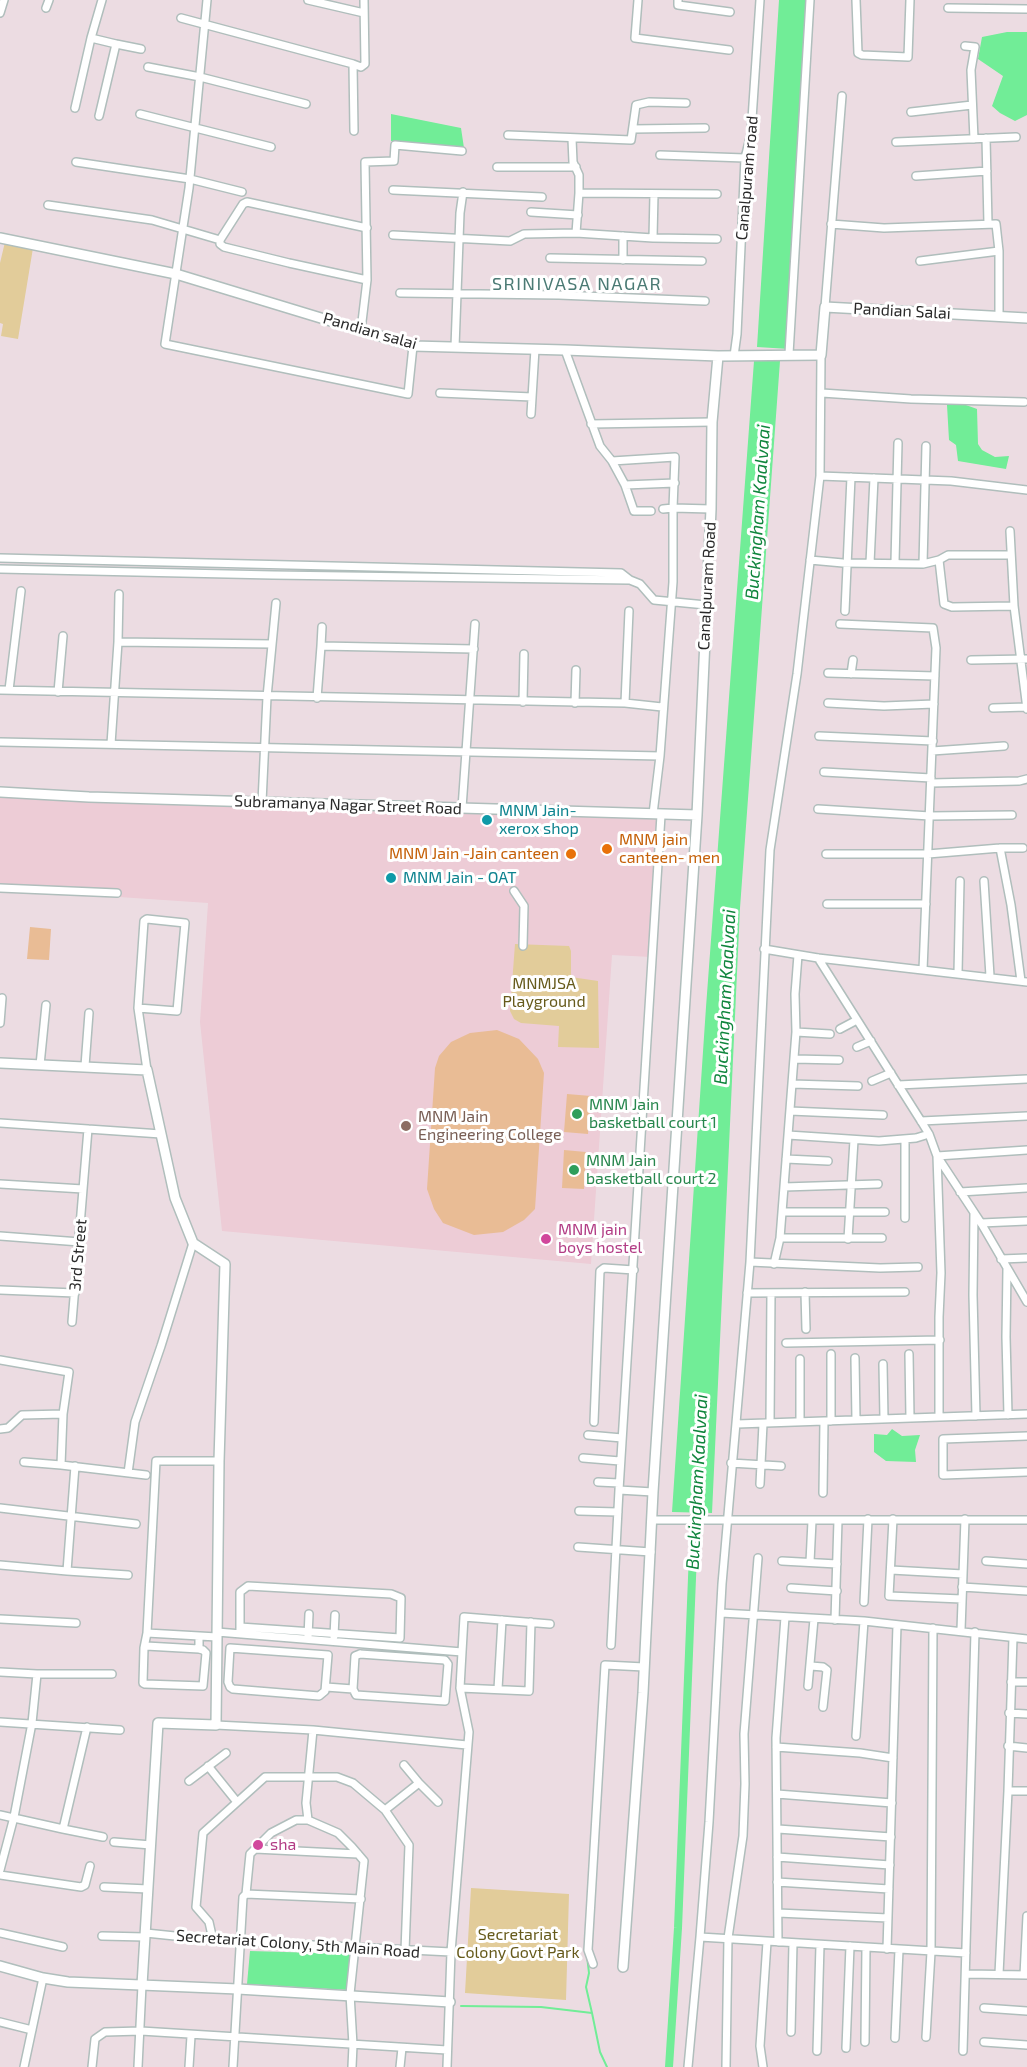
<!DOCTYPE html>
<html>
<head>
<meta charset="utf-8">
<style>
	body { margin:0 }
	canvas { display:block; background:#ecdce2 }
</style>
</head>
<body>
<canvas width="1027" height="2067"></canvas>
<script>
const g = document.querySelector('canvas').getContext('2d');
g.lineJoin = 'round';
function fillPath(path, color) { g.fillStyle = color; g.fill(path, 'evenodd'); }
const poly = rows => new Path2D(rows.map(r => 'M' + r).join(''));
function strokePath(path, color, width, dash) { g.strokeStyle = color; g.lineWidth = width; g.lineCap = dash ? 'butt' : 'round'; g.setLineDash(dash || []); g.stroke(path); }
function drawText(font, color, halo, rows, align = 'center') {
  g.font = font + ' "Exo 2",sans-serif'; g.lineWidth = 6; g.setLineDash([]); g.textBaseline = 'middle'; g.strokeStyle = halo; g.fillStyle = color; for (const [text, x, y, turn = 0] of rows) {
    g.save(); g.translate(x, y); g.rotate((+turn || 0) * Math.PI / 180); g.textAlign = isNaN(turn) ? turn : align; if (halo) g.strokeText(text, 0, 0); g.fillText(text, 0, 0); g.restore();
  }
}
fillPath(poly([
	[0,797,659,818,651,957,612,955,591,1264,222,1231,200,1022,208,903,0,889]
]), '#edccd6');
fillPath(poly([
	[5,242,33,248,18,339,1,336,3,324,0,323,0,263],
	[515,944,569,946,571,951,571,977,598,981,599,1048,558,1047,559,1026,521,1023,514,1019,510,1011],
	[471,1888,569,1894,566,2000,465,1993]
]), '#e2cc9a');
fillPath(poly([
	[30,927,51,929,49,960,27,959],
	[497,1030,519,1039,538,1059,544,1073,535,1209,524,1220,503,1232,474,1235,443,1223,434,1209,427,1189,435,1068,439,1056,451,1042,470,1033],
	[567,1094,591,1096,588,1134,564,1132],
	[564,1150,586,1152,584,1189,562,1188]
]), '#e9bc95');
fillPath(poly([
	[779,0,810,0,789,349,757,347],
	[1007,32,1027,32,1027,115,1015,121,1000,113,992,106,1003,76,978,59,982,37],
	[391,114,461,128,464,148,391,141],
	[754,361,780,361,740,908,712,1513,672,1512,706,1007],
	[947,405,966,405,977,409,978,444,982,450,995,457,1009,456,1006,469,958,461,956,445,949,440],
	[892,1429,902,1436,920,1435,915,1450,916,1462,886,1461,874,1452,874,1434,887,1435],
	[250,1951,352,1954,348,1990,247,1984]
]), '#71ed97');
strokePath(poly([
	[587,1956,589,1973,586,1987,592,2013],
	[461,2006,541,2007,592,2013,600,2052,607,2067]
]), '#71ed97', 2);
strokePath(poly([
	[669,2067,678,1928,695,1503]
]), '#71ed97', 8);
const minor = poly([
	[207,0,189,188,165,344,408,394,413,346],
	[308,0,364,13],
	[638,0,635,38,729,50],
	[678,0,678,5,730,12],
	[856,0,858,53,862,55,908,57,910,0],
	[46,8,49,0],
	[948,8,1027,9],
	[0,13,4,0],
	[181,18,353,64,354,131],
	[116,44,141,49],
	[965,46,975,47,971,70,974,139],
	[353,64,361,67,365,64,364,0],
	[148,67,200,77,306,104],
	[75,108,91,38],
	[911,112,972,105],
	[140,114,271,147],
	[99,116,116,44,91,38,102,0],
	[633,129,705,128],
	[508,135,631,140,636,105,649,102,686,103],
	[986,138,988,224],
	[572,139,573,162,579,175,579,193],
	[896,142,1016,137],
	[660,155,745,158],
	[76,162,190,179,242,192],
	[497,167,576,167],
	[916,176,987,171],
	[393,190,542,197],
	[48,205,152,220,220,240],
	[531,212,578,215],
	[831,224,884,228,996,224,999,251,999,316],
	[367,228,247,202,243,204,220,240,220,244,224,247,289,263,367,280],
	[576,233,579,193,717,194],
	[393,235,510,241,524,234,576,233,653,238,717,239],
	[653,238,654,194],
	[550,258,702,261],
	[623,260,623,236],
	[920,261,999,251],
	[400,293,559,295,705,301],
	[825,307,842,96],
	[361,330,367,280,365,162,394,161,395,145,462,151],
	[455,347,460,213,463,192],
	[565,350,600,446,612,461,625,485,634,511,651,511],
	[789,354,810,0],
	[821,355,820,476,797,674,770,850,750,1262,722,1584,709,1822,700,1937,966,1953],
	[734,356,737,334,745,158,751,134,760,0],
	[440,393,532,397],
	[822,393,911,399,1024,402],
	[531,414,535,349],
	[591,424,712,422],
	[612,461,675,457,673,508,663,509],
	[820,476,951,481,1027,490],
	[625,485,675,483],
	[1010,531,1014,606,1027,709],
	[0,558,621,573,630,580,640,584,654,600,706,605],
	[810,560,843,563,923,564,939,560,948,555,1011,555],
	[939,560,944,604,952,607,1014,606],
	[895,562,898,443],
	[870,563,874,478],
	[923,564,926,446],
	[0,569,273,575,630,580],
	[845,611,851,477],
	[840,624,933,628,936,648,923,970],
	[118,642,272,644],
	[321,646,322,627],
	[971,660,1027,659],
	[828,673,935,676],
	[851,674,853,660],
	[0,690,625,703,662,707],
	[9,690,21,591],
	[58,692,63,636],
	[317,698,321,646,474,649],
	[523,702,524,654],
	[575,703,576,670],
	[625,703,629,611],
	[828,703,884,706,934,704],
	[993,708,1027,707],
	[819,736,933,741],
	[0,742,660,756,673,582,673,508,711,509],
	[111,744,118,642,119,594],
	[932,751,1004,746],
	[824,772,931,778],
	[931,783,1019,781,1027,779],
	[262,802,267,697,276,603],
	[462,808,475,624],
	[818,809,930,816,1012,815],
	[653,814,660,756],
	[1000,848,1011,905,1021,981],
	[826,854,928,854,1000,848,1023,848],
	[984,881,990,976],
	[0,888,117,893],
	[514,891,524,906,523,946],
	[827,904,926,904],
	[764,949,818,958,1027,982],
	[818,958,921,1121,929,1134,937,1156,981,1223,1027,1302],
	[958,973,960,881],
	[138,1008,177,1011,185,923,147,919,144,921,138,1008,147,1070],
	[0,1023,2,998],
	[840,1029,857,1020],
	[796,1032,830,1034],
	[857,1047,871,1041],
	[794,1059,839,1060],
	[40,1065,46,1005],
	[85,1066,89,1013],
	[872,1081,891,1073],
	[792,1084,858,1086],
	[898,1085,1027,1079],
	[790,1111,883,1115],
	[921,1121,1027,1116],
	[0,1123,161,1134],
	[788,1135,879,1141,916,1138,929,1134],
	[905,1140,905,1218],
	[786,1159,828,1161],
	[0,1184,83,1189],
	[784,1187,878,1184],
	[960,1192,1027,1188],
	[782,1212,885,1212],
	[974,1213,973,1295,976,1416],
	[981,1223,1027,1221],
	[0,1236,80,1242],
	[780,1238,882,1238],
	[848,1239,854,1140],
	[1001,1259,1027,1258],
	[750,1262,880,1268,918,1267],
	[774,1264,780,1238,796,1032,795,994,798,955],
	[1007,1269,1006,1337,1008,1415],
	[0,1290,75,1293],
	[805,1292,806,1329],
	[747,1293,905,1292],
	[72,1322,88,1129],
	[786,1343,940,1340],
	[831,1354,831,1421],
	[909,1354,910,1418],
	[855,1358,856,1420],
	[800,1359,800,1422],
	[0,1360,69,1372,63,1414,61,1465,146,1475],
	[883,1364,884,1419],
	[939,1417,939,1317,941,1273,937,1156,1027,1150],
	[594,1422,600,1271,604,1268,634,1270],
	[770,1423,771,1293],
	[737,1424,1027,1414],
	[0,1429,8,1428,22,1415,63,1414],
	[588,1435,622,1438],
	[1027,1436,943,1439,943,1475,1027,1472],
	[583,1458,620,1461],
	[24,1462,61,1465],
	[731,1463,781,1466],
	[128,1473,135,1422,161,1346,193,1243],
	[598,1482,619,1483],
	[760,1484,763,1424],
	[653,1492,619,1490,661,815],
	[823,1493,824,1421],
	[0,1508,136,1524],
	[579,1511,618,1512],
	[893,1519,889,1596,962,1599],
	[653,1520,1027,1520],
	[578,1547,651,1552],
	[782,1561,837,1564],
	[986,1561,1027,1564],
	[810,1562,812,1521],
	[0,1565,67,1571,75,1466],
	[891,1570,963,1574],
	[67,1571,128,1575],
	[962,1587,1027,1591],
	[791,1588,837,1591],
	[864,1602,868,1519],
	[721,1613,864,1621,1027,1639],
	[0,1619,76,1623],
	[835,1620,838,1520],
	[240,1627,400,1638,401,1598,391,1594,248,1586,240,1592,240,1634],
	[961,1630,965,1519],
	[217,1632,462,1652,464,1617,550,1624],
	[147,1633,144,1648,143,1683,145,1684,203,1686,206,1653,203,1650,199,1649,199,1636],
	[334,1636,335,1615],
	[217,1637,147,1633,156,1461,219,1461],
	[308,1637,309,1614],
	[611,1645,619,1490],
	[146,1646,199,1649],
	[230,1648,328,1655,325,1691,319,1696,233,1689,230,1687,228,1682,230,1648],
	[462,1652,460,1688,529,1691,531,1622],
	[360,1654,445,1660,448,1664,445,1701,356,1695,353,1689,355,1656,360,1654],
	[811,1666,823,1667,827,1670,823,1707],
	[0,1672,37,1674],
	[1011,1682,1027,1682],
	[808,1686,814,1619],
	[326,1687,353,1689],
	[498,1689,502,1620],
	[1009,1713,1027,1714],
	[0,1722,120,1730],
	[216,1725,313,1730,467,1745],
	[856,1736,864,1621],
	[1008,1746,1027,1748],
	[776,1747,860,1753,893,1758],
	[404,1765,419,1783,438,1802],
	[208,1766,237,1802],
	[189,1781,226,1753],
	[1008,1791,1027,1791],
	[777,1794,892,1803],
	[385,1810,419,1783],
	[0,1815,63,1829,87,1727],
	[308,1820,306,1803,313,1730],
	[63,1829,103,1837],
	[778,1829,891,1837],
	[114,1842,151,1845],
	[255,1849,358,1854],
	[777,1857,890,1865],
	[0,1870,14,1817,32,1723,37,1674,112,1674],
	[0,1875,81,1887,85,1885,90,1866],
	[777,1882,889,1889],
	[104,1887,148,1889],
	[246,1894,361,1899],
	[778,1913,888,1918],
	[0,1933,63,1947],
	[146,1933,213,1940,451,1952],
	[102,1936,145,1937],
	[213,1940,209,1922,196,1907,203,1833,265,1777,337,1777,353,1783,385,1810,409,1845,405,1951],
	[778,1942,776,1738,785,1617],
	[887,1949,897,1625],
	[593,1964,588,1950,605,1665,644,1667],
	[967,1974,1027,1975],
	[999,1974,1008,1791,1013,1638],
	[1024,1975,1027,1916],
	[984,2008,1027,2011],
	[0,2022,32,2030],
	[791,2032,793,1943],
	[926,2037,931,1952,933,1628],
	[895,2038,899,1950],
	[865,2042,866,1947],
	[984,2042,1027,2045],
	[846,2048,850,1946],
	[817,2051,820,1945],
	[963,2051,975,1632],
	[24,2067,43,1978],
	[92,2067,95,2039,105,2032,141,2031,447,2050],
	[138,2067,142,1985],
	[189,2067,191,2036],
	[233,2067,243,1897,246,1894,250,1854,271,1833,296,1820,308,1820,338,1833,352,1847,364,1861,350,1994,353,2045,352,2067],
	[400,2067,402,2048],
	[447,2067,451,1952,469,1732,460,1688],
	[688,2067,700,1937],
	[726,2067,728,1938,743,1836,745,1784,744,1734,758,1558],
	[763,2067,760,2046,767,1942]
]);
const tertiary = poly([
	[0,238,176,274,413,346,565,350,718,356,821,355,825,307,1027,318],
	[0,792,89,797,697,815],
	[0,1063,147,1070,175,1198,193,1243,225,1264,219,1461,216,1725,158,1723,142,1985],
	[0,1966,43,1978,68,1982,238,1989,450,2002],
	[623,1967,643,1693,653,1492,697,815,711,509,712,422,718,356]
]);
strokePath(minor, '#b0bebc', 10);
strokePath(tertiary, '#b0bebc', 12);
strokePath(minor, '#fff', 7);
strokePath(tertiary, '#fff', 9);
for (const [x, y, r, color] of [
	[487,820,6,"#0f9aa8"],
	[607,849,6,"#e8710a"],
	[571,854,6,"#e8710a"],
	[391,878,6,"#0f9aa8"],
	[577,1114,6,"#2e9e5b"],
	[406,1126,6,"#8d6e63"],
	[574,1170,6,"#2e9e5b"],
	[546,1239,6,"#d1479c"],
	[258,1845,6,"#d1479c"]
]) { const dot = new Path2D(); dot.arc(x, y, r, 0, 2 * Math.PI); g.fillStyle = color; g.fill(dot); strokePath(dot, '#fff', 2); }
drawText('16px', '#2a2a2a', '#fff', [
	["Canalpuram road",747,178,-85],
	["Pandian Salai",902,311,3],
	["Pandian salai",370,331,16],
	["Canalpuram Road",707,586,-87],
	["Subramanya Nagar Street Road",348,805,2],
	["3rd Street",78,1255,-85],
	["Secretariat Colony, 5th Main Road",298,1944,4]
]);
drawText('16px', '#0d838f', '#fff', [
	["MNM Jain-",499,811],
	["xerox shop",499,829],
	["MNM Jain - OAT",403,878]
], 'left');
drawText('16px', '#c56008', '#fff', [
	["MNM jain",619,840],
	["canteen- men",619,858],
	["MNM Jain -Jain canteen",559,854,"right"]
], 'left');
drawText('16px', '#665a1b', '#fff', [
	["MNMJSA",544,984],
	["Playground",544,1002],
	["Secretariat",518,1935],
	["Colony Govt Park",518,1953]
]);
drawText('16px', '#27864d', '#fff', [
	["MNM Jain",589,1105],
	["basketball court 1",589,1123],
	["MNM Jain",586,1161],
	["basketball court 2",586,1179]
], 'left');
drawText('16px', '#785e54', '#fff', [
	["MNM Jain",418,1117],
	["Engineering College",418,1135]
], 'left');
drawText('16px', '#b23c85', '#fff', [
	["MNM jain",558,1230],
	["boys hostel",558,1248],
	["sha",270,1845]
], 'left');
g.letterSpacing = '1.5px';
drawText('18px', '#4b7a74', '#fff', [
	["SRINIVASA NAGAR",577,284]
]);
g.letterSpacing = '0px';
drawText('italic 18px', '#0f853c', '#fff', [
	["Buckingham Kaalvaai",758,512,-86],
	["Buckingham Kaalvaai",725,997,-87],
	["Buckingham Kaalvaai",697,1482,-87]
]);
</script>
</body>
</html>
